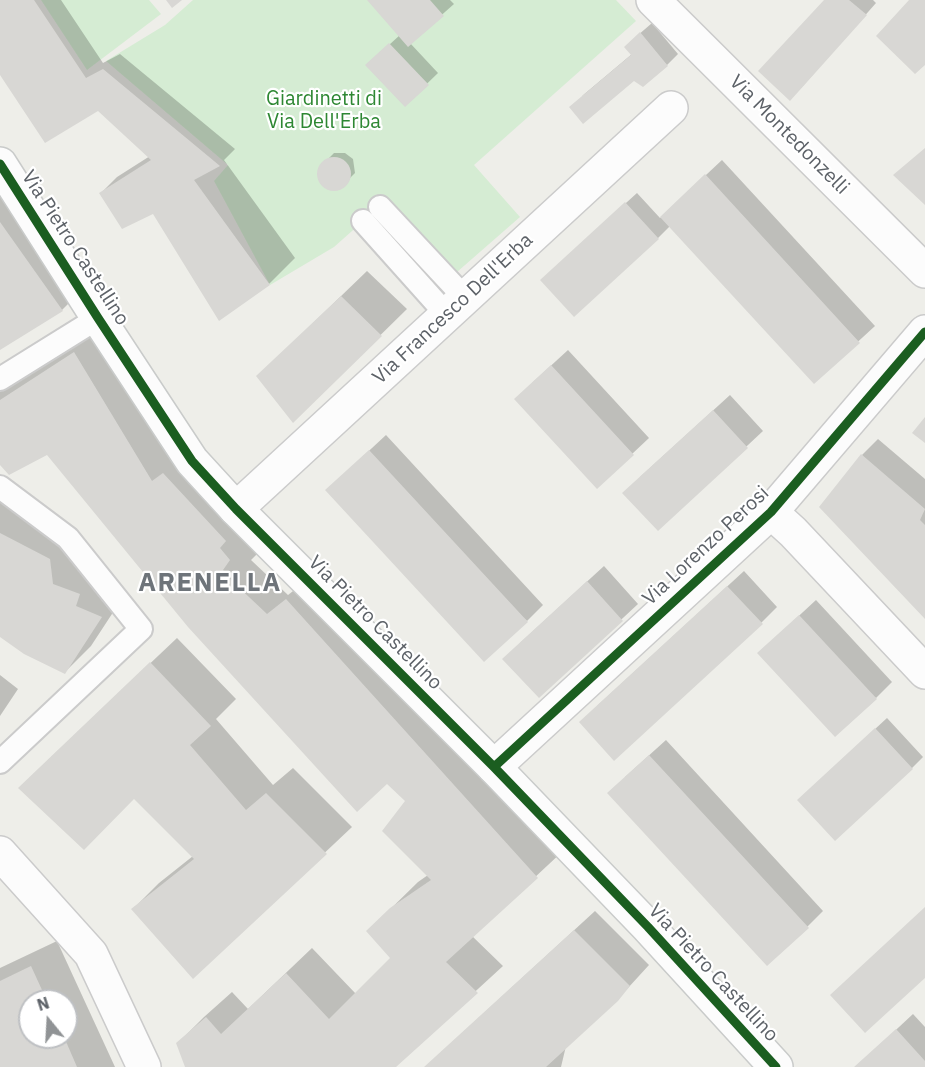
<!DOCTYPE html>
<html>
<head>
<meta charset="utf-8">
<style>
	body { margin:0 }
	#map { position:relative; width:925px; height:1067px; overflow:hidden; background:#eeeee9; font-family:"IBM Plex Sans",sans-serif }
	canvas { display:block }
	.north { position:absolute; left:18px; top:989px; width:60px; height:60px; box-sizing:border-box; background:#fff; border:2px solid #bec0c3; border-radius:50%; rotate:342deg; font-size:16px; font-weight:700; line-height:24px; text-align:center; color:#5d6268 }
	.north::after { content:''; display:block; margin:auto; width:21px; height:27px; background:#909395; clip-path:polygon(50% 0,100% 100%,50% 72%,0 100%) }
</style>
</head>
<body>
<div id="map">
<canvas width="925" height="1067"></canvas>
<div class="north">N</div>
</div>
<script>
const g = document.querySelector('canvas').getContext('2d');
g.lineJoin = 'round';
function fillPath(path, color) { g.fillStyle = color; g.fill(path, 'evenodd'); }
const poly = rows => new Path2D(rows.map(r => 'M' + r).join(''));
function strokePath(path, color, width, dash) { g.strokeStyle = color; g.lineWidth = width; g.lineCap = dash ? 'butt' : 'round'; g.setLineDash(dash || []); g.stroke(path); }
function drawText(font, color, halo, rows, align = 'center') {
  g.font = font + ' "IBM Plex Sans",sans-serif'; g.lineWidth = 4.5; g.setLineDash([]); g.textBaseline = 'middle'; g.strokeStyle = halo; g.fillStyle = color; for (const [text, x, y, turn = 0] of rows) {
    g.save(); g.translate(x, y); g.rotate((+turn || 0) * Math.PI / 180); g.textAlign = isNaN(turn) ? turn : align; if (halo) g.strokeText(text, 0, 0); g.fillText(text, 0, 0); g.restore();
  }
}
fillPath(poly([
	[41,0,149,0,161,14,87,70],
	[193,0,616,0,636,21,474,165,520,217,457,272,387,200,334,247,270,285,214,181,228,165,106,61,165,25]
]), '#d5ecd3');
fillPath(poly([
	[0,0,61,0,103,63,120,54,235,149,224,160,295,258,269,284,153,212,101,193,117,177,150,156,98,109,0,71],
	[369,0,450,0,454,4,410,43,438,73,405,105,379,54,400,35],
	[826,0,873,0,876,3,801,88],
	[652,23,678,54,667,65,634,79,582,96,632,54,637,36],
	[334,153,345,153,353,159,355,173,338,190,334,190,324,186,319,177,320,167],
	[722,160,875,326,814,382,670,226,658,238,553,269,637,193,660,218],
	[0,172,88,284,62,310,0,348],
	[367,271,407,309,293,421,284,351],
	[101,327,257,554,251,560,288,595,307,580,563,851,472,936,503,966,393,1067,187,1067,178,1043,204,1017,232,992,248,1009,312,948,356,994,392,958,368,931,418,882,428,875,412,795,47,453,0,463,0,392],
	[568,350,649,438,597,487,532,383],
	[730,395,763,431,658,529,640,477],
	[386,435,543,605,527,621,344,474],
	[878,439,925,479,925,616,862,455],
	[0,492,101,580,127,591,91,646,65,672,0,635],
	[604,566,638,604,539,696,520,643],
	[744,571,777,607,761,623,597,706],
	[816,600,892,682,876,698,776,637],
	[177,638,236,699,216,719,273,785,293,768,352,827,193,977,133,909,159,883,193,856,134,798,46,762],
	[0,675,18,689,0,716],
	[887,718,923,757,912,768,810,789],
	[666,740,823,911,807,927,625,777],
	[595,911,649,965,617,1000,566,1046,561,1067,425,1067],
	[57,941,115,1067,0,1067,0,968],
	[30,1001,66,1001,66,1037,30,1037],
	[913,1014,925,1027,925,1067,856,1067]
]), '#0003');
fillPath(poly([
	[0,0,34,0,86,78,103,69,220,166,194,180,270,285,219,321,153,214,122,229,99,193,151,160,98,111,45,143,0,75],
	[166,0,182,0,172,8],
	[367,0,430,0,444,16,408,47],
	[824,0,849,0,867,15,790,101,758,71],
	[909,0,925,0,925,65,915,74,876,36],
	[640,32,668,66,643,87,634,81,583,124,569,107,631,55,624,47],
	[389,43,429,85,405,107,365,65],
	[925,148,925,205,893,175],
	'317 174a17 17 0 1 1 34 0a17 17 0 1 1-34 0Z',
	[705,174,860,343,814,384,660,217],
	[625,202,659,239,574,317,540,280],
	[0,222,63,311,0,350],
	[341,296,382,336,293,423,256,376],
	[74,352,152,481,163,473,226,541,220,548,230,560,223,570,232,581,267,614,286,599,538,878,446,962,478,993,396,1067,185,1067,176,1043,206,1017,221,1034,286,973,329,1019,390,958,366,931,390,908,431,880,382,831,405,801,387,784,357,812,188,627,47,455,9,475,0,465,0,400],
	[551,365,634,455,597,489,514,399],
	[713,410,748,448,658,531,622,493],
	[925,417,925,443,912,433],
	[369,450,528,622,484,662,325,490],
	[861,454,925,509,920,520,925,525,925,619,819,507],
	[0,533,50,559,53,584,80,594,76,606,102,617,65,674,24,654,0,637],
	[587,581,623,621,539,698,502,659],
	[727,586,763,624,614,761,579,722],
	[799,615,877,699,835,737,757,653],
	[150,662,211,726,190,745,246,810,266,793,327,854,193,979,131,909,194,859,134,799,84,850,18,788],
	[875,728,913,769,835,841,797,800],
	[649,755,809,928,767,966,607,793],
	[925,907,925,978,865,1033,830,995],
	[574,930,630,986,618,1001,546,1067,424,1067],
	[31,966,47,1001,30,1001,30,1037,64,1037,77,1067,0,1067,0,981],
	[896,1029,925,1061,925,1067,854,1067]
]), '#d8d7d4');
const lane = poly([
	[380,207,465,298],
	[363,221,447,315],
	[0,379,98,318],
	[0,487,68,538,141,629,0,762]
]);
const street = poly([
	[653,0,925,271],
	[236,509,671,108],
	[771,512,793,532,925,672],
	[494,767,771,512,925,332],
	[0,853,91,954,144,1067]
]);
const secondary = poly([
	[0,164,98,318,192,461,236,509,494,767,648,927,776,1067]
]);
strokePath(lane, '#cbcbcb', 26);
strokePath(street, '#cbcbcb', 36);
strokePath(secondary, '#c9cbca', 36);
strokePath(lane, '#fcfcfc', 22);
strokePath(street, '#fcfcfc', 33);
strokePath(secondary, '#fcfcfc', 33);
strokePath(poly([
	[0,164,98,318,192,461,236,509,494,767,648,927,776,1067],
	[494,767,771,512,925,332]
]), '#1b5e20', 9);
drawText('20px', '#2d8732', '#fff', [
	["Giardinetti di",324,99],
	["Via Dell'Erba",324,122]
]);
drawText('20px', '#5d6268', '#fff', [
	["Via Montedonzelli",789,135,45],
	["Via Pietro Castellino",75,248,57],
	["Via Francesco Dell'Erba",453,309,-43],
	["Via Lorenzo Perosi",706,546,-43],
	["Via Pietro Castellino",375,623,45],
	["Via Pietro Castellino",713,973,47]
]);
g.letterSpacing = '1.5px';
drawText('bold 26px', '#6e747a', '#fff', [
	["ARENELLA",210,583]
]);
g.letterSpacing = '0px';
</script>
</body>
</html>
